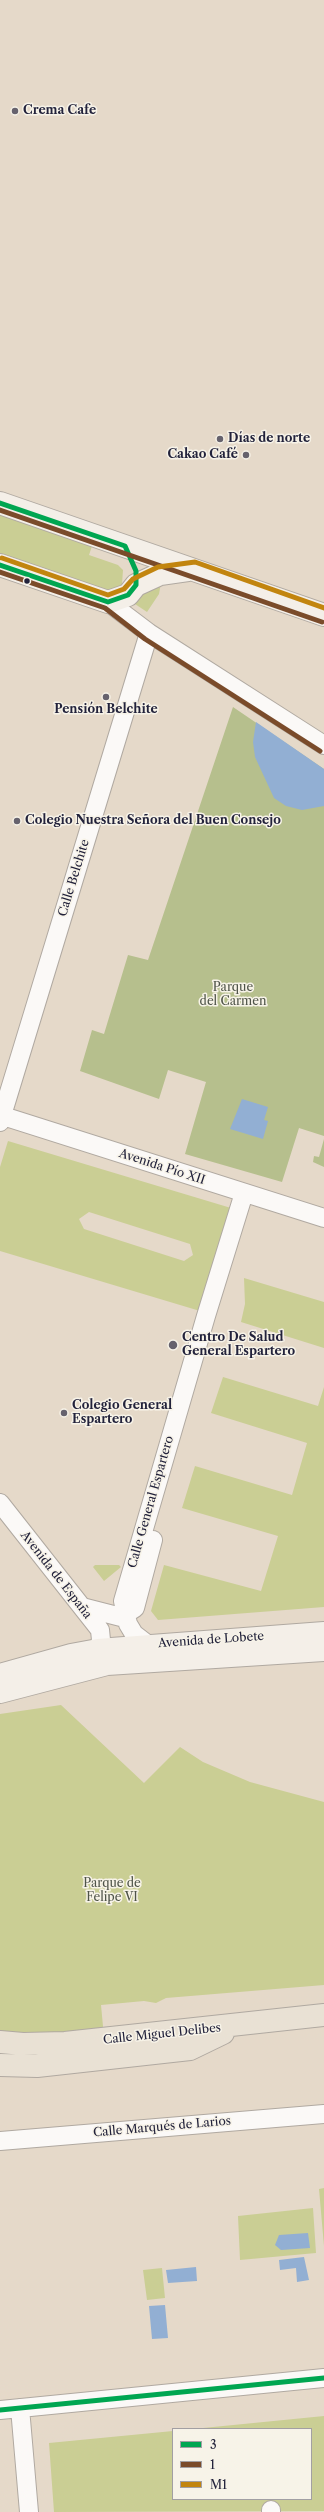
<!DOCTYPE html>
<html>
<head>
<meta charset="utf-8">
<style>
	body { margin:0 }
	#map { position:relative; width:324px; height:2512px; overflow:hidden; background:#e5d9c9; font-family:"Libre Caslon Text",serif }
	canvas { display:block }
	.legend { position:absolute; left:172px; top:2428px; width:140px; height:72px; box-sizing:border-box; background:#f7f3e8; border:1px solid #a29fa3; margin:0; padding:5px 7px; list-style:none; font-size:12px; color:#22223b }
	.legend li { display:flex; align-items:center; gap:8px; height:20px }
	.legend b { width:20px; border:1px solid #a29fa3 }
</style>
</head>
<body>
<div id="map">
<canvas width="324" height="2512"></canvas>
<ul class="legend">
<li><b style="height:5px;background:#00a651"></b>3</li>
<li><b style="height:5px;background:#7a4b2a"></b>1</li>
<li><b style="height:5px;background:#c2850f"></b>M1</li>
</ul>
</div>
<script>
const g = document.querySelector('canvas').getContext('2d');
g.lineJoin = 'round';
function fillPath(path, color) { g.fillStyle = color; g.fill(path, 'evenodd'); }
const poly = rows => new Path2D(rows.map(r => 'M' + r).join(''));
function strokePath(path, color, width, dash) { g.strokeStyle = color; g.lineWidth = width; g.lineCap = dash ? 'butt' : 'round'; g.setLineDash(dash || []); g.stroke(path); }
function drawText(font, color, halo, rows, align = 'center') {
  g.font = font + ' "Libre Caslon Text",serif'; g.lineWidth = 3; g.setLineDash([]); g.textBaseline = 'middle'; g.strokeStyle = halo; g.fillStyle = color; for (const [text, x, y, turn = 0] of rows) {
    g.save(); g.translate(x, y); g.rotate((+turn || 0) * Math.PI / 180); g.textAlign = isNaN(turn) ? turn : align; if (halo) g.strokeText(text, 0, 0); g.fillText(text, 0, 0); g.restore();
  }
}
fillPath(poly([
	[0,514,92,546,89,555,118,565,123,570,122,584,117,589,106,592,0,554],
	[161,583,159,594,147,612,135,604,138,595],
	[8,1141,231,1208,200,1311,0,1251,0,1167],
	[89,1212,190,1244,193,1255,184,1261,84,1229,79,1219],
	[244,1278,324,1302,324,1348,241,1322,245,1304],
	[223,1377,318,1406,324,1387,324,1607,158,1620,151,1611,164,1565,261,1591,278,1536,182,1508,195,1466,292,1495,307,1443,211,1413],
	[95,1565,119,1565,121,1567,104,1581,93,1567],
	[61,1705,144,1783,180,1747,203,1762,250,1782,324,1802,324,1985,166,1998,156,2003,144,2001,101,2005,104,2037,0,2042,0,1714],
	[324,2188,324,2246,319,2189],
	[313,2208,316,2253,240,2260,238,2216],
	[162,2268,165,2298,147,2300,143,2270],
	[324,2416,324,2511,54,2512,49,2443,173,2431,173,2499,311,2499,311,2429,193,2429]
]), '#cace94');
fillPath(poly([
	[233,707,324,769,324,1136,299,1128,282,1182,185,1154,206,1082,168,1070,159,1099,80,1071,92,1030,104,1034,128,955,148,960],
	[324,1139,324,1167,313,1162,314,1156,319,1157]
]), '#b6bf8d');
fillPath(poly([
	[256,722,324,769,324,806,302,810,286,806,274,798,255,757,253,742],
	[242,1099,268,1107,264,1120,268,1121,263,1139,230,1129],
	[308,2233,310,2248,281,2250,275,2245,279,2235],
	[304,2257,309,2280,297,2282,296,2268,280,2270,279,2260],
	[196,2267,197,2281,168,2283,166,2270],
	[165,2305,168,2338,152,2339,149,2306]
]), '#92afd3');
const street = poly([
	[108,602,149,633,324,745],
	[0,1115,324,1218],
	[0,1122,149,633],
	[0,1503,100,1630,101,1640,98,1650],
	[82,1607,121,1617,135,1608,153,1540],
	[147,1644,134,1634,128,1624,123,1601,206,1316,244,1193],
	[0,2141,324,2114],
	[20,2408,29,2512],
	[0,2410,324,2378],
	[271,2510,271,2512]
]);
const secondary = poly([
	[0,503,324,615],
	[0,565,108,602,128,595,136,585,160,574,188,570],
	[0,1675,71,1655,98,1650,324,1633],
	[0,1692,107,1664,324,1650]
]);
const primary = poly([
	[0,2042,23,2044,65,2043,324,2015],
	[0,2065,37,2066,190,2049,223,2033]
]);
strokePath(street, '#b0a9a1', 20);
strokePath(secondary, '#b0a9a1', 24);
strokePath(primary, '#b0a9a1', 24);
strokePath(street, '#fbf9f7', 18);
strokePath(secondary, '#f4efe8', 22);
strokePath(primary, '#e9e1d4', 22);
strokePath(poly([
	[0,503,125,546,136,571,136,585,128,595,108,602,0,565],
	[0,2410,324,2378]
]), '#00a651', 5);
strokePath(poly([
	[0,510,322,622],
	[0,572,105,608,145,639,320,751]
]), '#7a4b2a', 5);
strokePath(poly([
	[2,558,108,595,124,589,133,579,158,567,195,562,324,608]
]), '#c2850f', 5);
for (const [x, y, r, color] of [
	[15,111,4,"#66626d"],
	[220,439,4,"#66626d"],
	[246,455,4,"#66626d"],
	[27,581,3.5,"#22223b"],
	[106,697,4,"#66626d"],
	[17,821,4,"#66626d"],
	[173,1345,5,"#66626d"],
	[64,1413,4,"#66626d"]
]) { const dot = new Path2D(); dot.arc(x, y, r, 0, 2 * Math.PI); g.fillStyle = color; g.fill(dot); strokePath(dot, '#f7f3e8', 1.5); }
drawText('bold 12px', '#22223b', '#f7f3e8', [
	["Crema Cafe",23,111],
	["Días de norte",228,439],
	["Cakao Café",238,455,"right"],
	["Pensión Belchite",106,710,"center"],
	["Colegio Nuestra Señora del Buen Consejo",25,821],
	["Centro De Salud",182,1338],
	["General Espartero",182,1352],
	["Colegio General",72,1406],
	["Espartero",72,1420]
], 'left');
drawText('12px', '#22223b', '#f7f3e8', [
	["Calle Belchite",74,878,-73],
	["Avenida Pío XII",162,1167,18],
	["Calle General Espartero",151,1502,-74],
	["Avenida de España",56,1575,52],
	["Avenida de Lobete",211,1640,-4],
	["Calle Miguel Delibes",162,2034,-6],
	["Calle Marqués de Larios",162,2127,-5]
]);
drawText('12px', '#4e5348', '#f7f3e8', [
	["Parque",233,988],
	["del Carmen",233,1002],
	["Parque de",112,1884],
	["Felipe VI",112,1898]
]);
</script>
</body>
</html>
